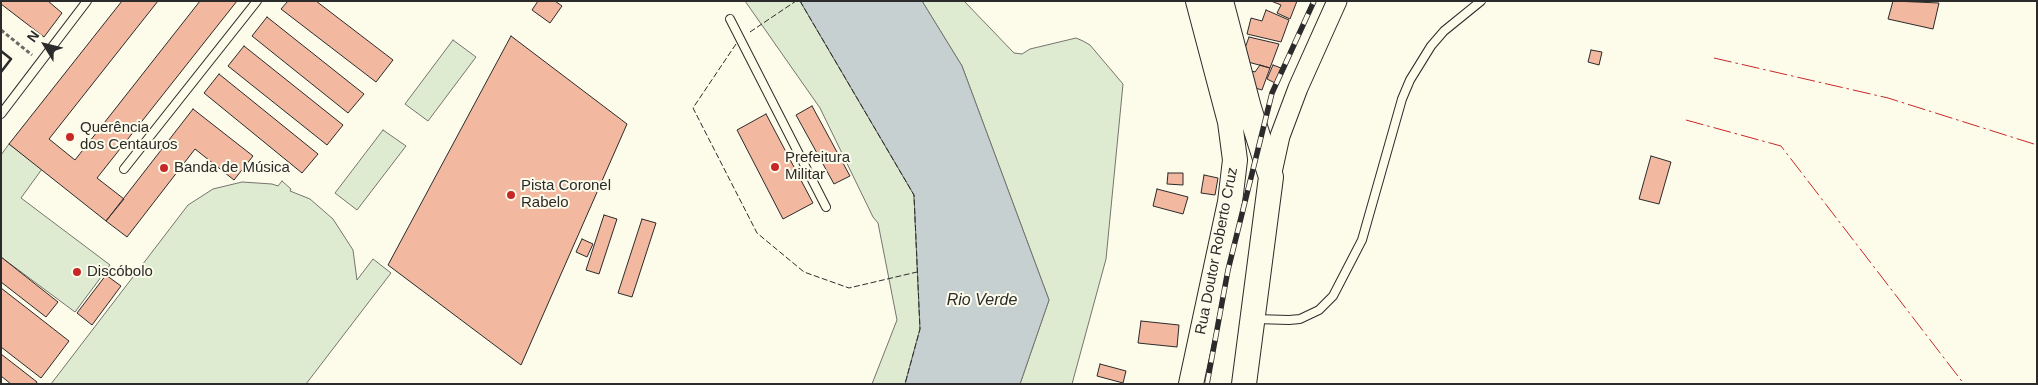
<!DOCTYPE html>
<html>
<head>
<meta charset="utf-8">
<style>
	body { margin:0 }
	#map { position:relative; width:2038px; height:385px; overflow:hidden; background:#fdfbea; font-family:Arial,sans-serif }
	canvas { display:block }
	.frame { position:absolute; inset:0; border:2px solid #2b2b2b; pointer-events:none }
	.north { position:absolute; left:20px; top:20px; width:50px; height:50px; -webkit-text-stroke:4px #fdfbea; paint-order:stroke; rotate:306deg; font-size:14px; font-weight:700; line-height:20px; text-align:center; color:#2b2b2b }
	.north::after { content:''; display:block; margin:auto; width:18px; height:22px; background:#2b2b2b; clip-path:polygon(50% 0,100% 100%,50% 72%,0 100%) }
</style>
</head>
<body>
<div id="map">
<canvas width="2038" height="385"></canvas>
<div class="frame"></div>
<div class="north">N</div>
</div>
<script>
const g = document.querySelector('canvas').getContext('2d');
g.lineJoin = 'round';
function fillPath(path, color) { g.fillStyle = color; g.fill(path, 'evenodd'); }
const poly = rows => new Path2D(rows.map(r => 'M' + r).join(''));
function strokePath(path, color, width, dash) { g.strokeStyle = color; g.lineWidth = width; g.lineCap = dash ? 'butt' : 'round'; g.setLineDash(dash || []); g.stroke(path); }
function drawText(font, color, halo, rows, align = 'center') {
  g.font = font + ' Arial,sans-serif'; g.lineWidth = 4; g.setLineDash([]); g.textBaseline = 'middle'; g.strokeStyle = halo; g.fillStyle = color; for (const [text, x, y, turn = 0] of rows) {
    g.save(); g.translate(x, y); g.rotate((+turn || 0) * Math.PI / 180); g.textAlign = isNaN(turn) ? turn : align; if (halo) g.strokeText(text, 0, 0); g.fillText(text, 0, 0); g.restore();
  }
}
const green = poly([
	[745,1,800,1,914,195,920,329,905,384,872,384,897,320,878,223,873,217,820,108,745,1],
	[922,1,964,1,1014,53,1022,54,1030,49,1076,38,1083,41,1090,45,1123,84,1106,259,1072,384,1020,384,1049,300,962,66,922,1],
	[453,40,476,57,428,121,405,104,453,40],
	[383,130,406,146,357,210,335,193,383,130],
	[9,144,42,169,21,198,110,265,75,312,1,257,1,155,9,144],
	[282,181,291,189,290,191,310,199,333,219,353,250,357,280,373,259,391,273,306,384,51,384,188,205,213,189,242,182,272,184,278,186,282,181]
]);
fillPath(green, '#deebd1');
strokePath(green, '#74746e', 1);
const water = poly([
	[800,1,922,1,962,66,1049,300,1020,384,905,384,920,329,914,195,800,1]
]);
fillPath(water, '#c7d0d0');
strokePath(water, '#74746e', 1);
const building = poly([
	[1,1,48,1,62,13,44,37,1,4,1,1],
	[122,1,158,1,49,139,75,160,200,1,237,1,97,178,124,199,106,221,9,144,122,1],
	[288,1,316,1,393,60,376,82,281,9,288,1],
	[538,1,555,1,562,6,550,23,532,10,538,1],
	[1271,1,1297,1,1290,19,1277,13,1281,5,1271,1],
	[1893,1,1939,3,1933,29,1888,19,1893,1],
	[1266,10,1289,20,1281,42,1247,34,1251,18,1262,21,1266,10],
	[267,17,364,94,348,113,252,36,267,17],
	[511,36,627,124,521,365,388,265,511,36],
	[1249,37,1279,44,1270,68,1248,62,1245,48,1249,37],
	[244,46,343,125,327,145,228,66,244,46],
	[1591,50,1602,52,1599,65,1588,62,1591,50],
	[1260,65,1270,68,1262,90,1252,87,1249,70,1255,72,1260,65],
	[1273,65,1281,68,1275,83,1267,79,1273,65],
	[219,74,318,154,302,173,204,93,219,74],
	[812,106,850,176,834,184,796,115,812,106],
	[193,109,253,156,234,180,195,149,127,237,106,221,193,109],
	[766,114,813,203,783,219,737,130,766,114],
	[1651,156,1671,162,1659,204,1639,199,1651,156],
	[1168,173,1183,173,1183,185,1167,184,1168,173],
	[1204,175,1218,178,1215,195,1201,193,1204,175],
	[1157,189,1188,197,1183,214,1153,206,1157,189],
	[604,215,617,219,599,274,586,270,604,215],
	[642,219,656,223,632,297,618,293,642,219],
	[582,239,593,244,587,257,576,252,582,239],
	[1,257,58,302,46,317,1,282,1,257],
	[106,275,121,286,92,325,77,313,106,275],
	[1,288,69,341,41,378,1,347,1,288],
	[1141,321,1179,325,1177,347,1138,343,1141,321],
	[1,354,37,382,36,384,11,384,1,376,1,354],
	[1100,364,1126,371,1123,383,1097,376,1100,364]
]);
fillPath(building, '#f2b8a0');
strokePath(building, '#2b2b2b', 1);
const service = poly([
	[730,19,826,207],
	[1,114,87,1],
	[124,169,257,1],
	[1255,319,1289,320,1300,319,1319,310,1333,296,1362,240,1402,99,1410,80,1431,46,1444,31,1481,1]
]);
const tertiary = poly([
	[1271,177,1280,136,1298,88,1337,1]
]);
const primary = poly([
	[1221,1,1249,108,1271,177,1244,384],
	[1191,384,1230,202,1235,160,1230,122,1198,1]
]);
strokePath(service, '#2b2b2b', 10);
strokePath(tertiary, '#2b2b2b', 21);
strokePath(primary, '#2b2b2b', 26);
strokePath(poly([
	[1,30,32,55]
]), '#6a6964', 3, [4, 2.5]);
strokePath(service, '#fdfbea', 8);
strokePath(tertiary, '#fdfbea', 19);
strokePath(primary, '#fdfbea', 24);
const rail = poly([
	[1207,384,1228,270,1272,93,1314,1]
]);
strokePath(rail, '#2b2b2b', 5.5);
strokePath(rail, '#fdfbea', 4, [11]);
strokePath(poly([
	[800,1,914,195,920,329,905,384],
	[750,32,796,1],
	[736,44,693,108,757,233,804,272,849,288,917,272]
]), '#2b2b2b', 1, [6, 2.5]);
strokePath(poly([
	[1,51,11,59,1,72]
]), '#2b2b2b', 2.5);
strokePath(poly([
	[1714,58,1888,98,2037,145],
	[1686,120,1781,146,1964,384]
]), '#c62828', 1, [18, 4, 2.5, 4]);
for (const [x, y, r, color] of [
	[70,137,5,"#c62828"],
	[775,167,5,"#c62828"],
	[164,168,5,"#c62828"],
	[511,195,5,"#c62828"],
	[77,272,5,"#c62828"]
]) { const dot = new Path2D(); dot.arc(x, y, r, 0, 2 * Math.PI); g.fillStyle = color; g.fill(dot); strokePath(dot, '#fdfbea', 2); }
drawText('15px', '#2b2b2b', '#fdfbea', [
	["Querência",80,128],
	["dos Centauros",80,145],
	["Prefeitura",785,158],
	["Militar",785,175],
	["Banda de Música",174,168],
	["Pista Coronel",521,186],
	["Rabelo",521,203],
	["Discóbolo",87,272]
], 'left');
drawText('15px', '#2b2b2b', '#fdfbea', [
	["Rua Doutor Roberto Cruz",1217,251,-79]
]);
drawText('italic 16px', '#2b2b2b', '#fdfbea', [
	["Rio Verde",982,301]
]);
</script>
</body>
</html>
